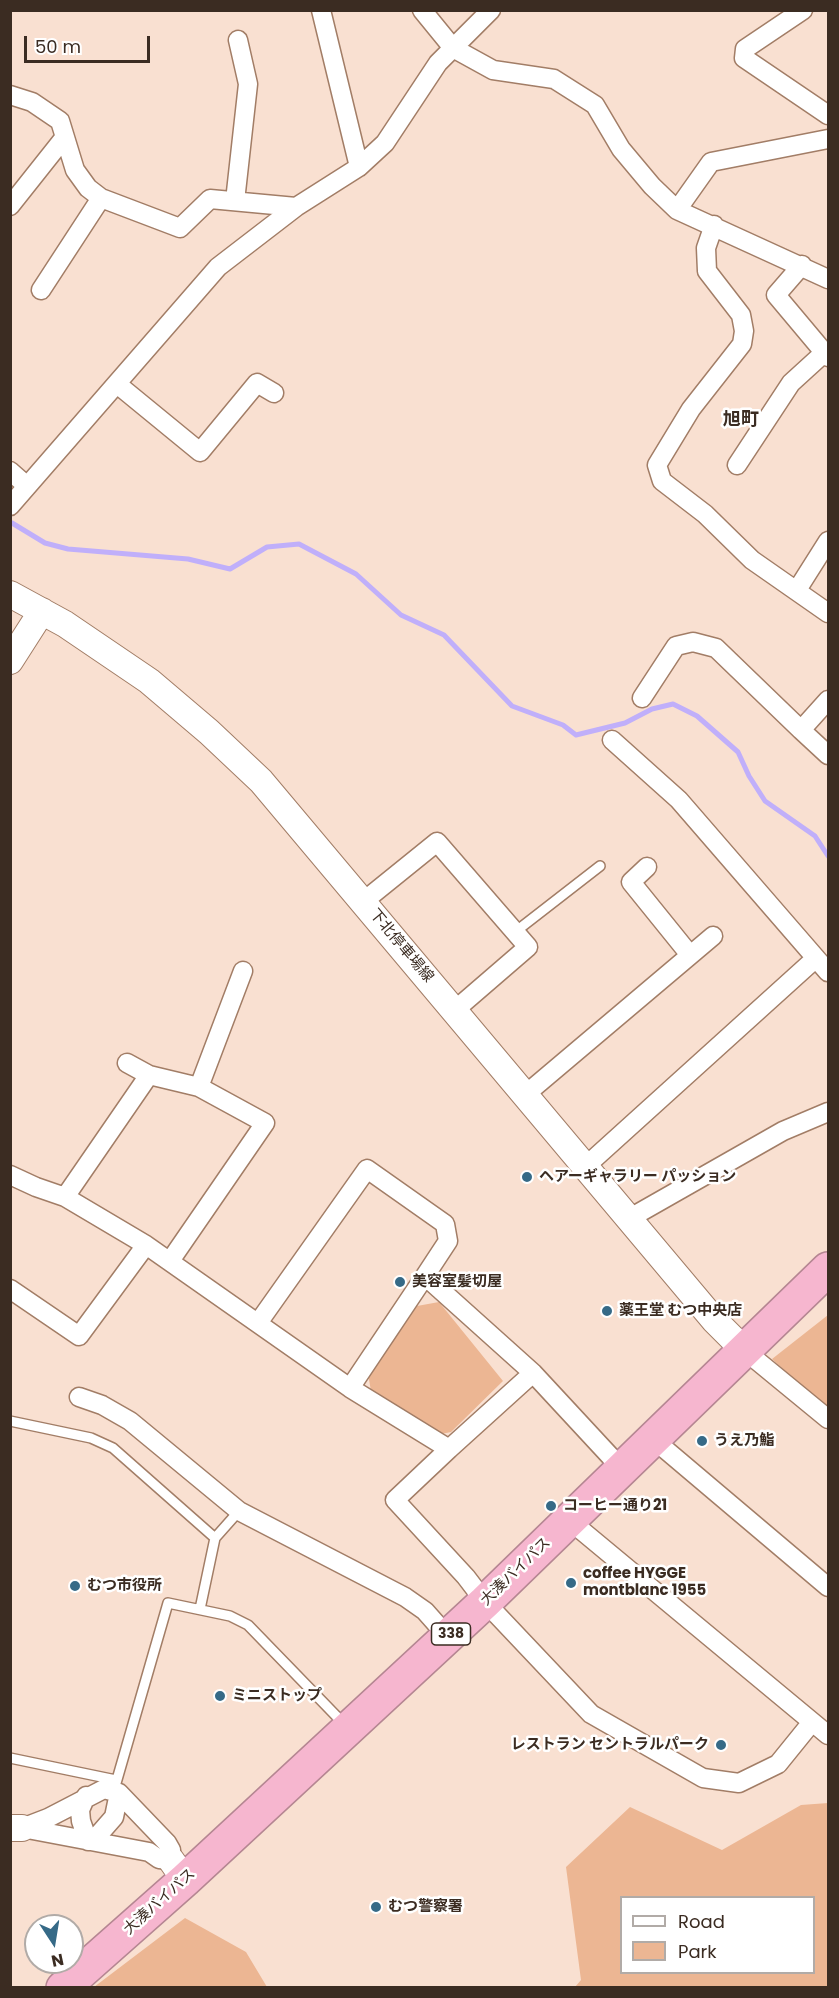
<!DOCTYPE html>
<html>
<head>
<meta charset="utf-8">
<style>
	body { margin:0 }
	#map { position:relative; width:839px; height:1998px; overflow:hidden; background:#f9e0d1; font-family:Poppins,sans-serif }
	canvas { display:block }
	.frame { position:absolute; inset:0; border:12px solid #3b2c22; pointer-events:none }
	.legend { position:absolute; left:620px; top:1896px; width:195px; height:78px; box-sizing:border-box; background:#fff; border:2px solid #b1aba7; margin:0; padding:8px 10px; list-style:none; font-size:18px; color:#3b2c22 }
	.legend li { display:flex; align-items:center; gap:12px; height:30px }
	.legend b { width:30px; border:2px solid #b1aba7 }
	.north { position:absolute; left:24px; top:1914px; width:60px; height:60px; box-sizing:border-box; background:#fff; border:2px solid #b1aba7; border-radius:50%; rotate:168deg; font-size:16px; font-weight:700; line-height:24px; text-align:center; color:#3b2c22 }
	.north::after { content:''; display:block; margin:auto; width:21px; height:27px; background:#366a87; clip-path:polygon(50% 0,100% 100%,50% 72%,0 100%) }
	.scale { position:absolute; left:24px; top:36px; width:126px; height:27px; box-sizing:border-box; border:3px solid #3b2c22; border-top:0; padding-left:8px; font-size:18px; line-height:21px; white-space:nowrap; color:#3b2c22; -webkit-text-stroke:4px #fff; paint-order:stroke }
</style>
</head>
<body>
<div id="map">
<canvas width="839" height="1998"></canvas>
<div class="frame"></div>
<ul class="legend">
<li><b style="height:8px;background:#fff"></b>Road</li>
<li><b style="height:16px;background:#ecb693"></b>Park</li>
</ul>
<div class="north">N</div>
<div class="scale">50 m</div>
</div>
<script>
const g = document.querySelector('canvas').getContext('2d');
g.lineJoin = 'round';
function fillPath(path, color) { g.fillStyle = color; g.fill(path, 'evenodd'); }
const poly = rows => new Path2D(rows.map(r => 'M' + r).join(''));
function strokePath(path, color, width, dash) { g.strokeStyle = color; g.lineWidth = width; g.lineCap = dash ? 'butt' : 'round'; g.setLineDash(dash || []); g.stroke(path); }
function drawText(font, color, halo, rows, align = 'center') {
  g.font = font + ' Poppins,"Noto Sans JP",sans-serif'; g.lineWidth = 5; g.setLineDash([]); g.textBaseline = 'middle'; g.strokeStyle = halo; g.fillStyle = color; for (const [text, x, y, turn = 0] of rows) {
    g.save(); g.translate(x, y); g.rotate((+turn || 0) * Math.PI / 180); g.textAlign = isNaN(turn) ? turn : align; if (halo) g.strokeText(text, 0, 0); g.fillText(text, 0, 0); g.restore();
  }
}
fillPath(poly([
	[439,1302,503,1381,451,1432,441,1434,371,1391,368,1374,417,1306],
	[828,1315,828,1406,824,1407,772,1359],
	[828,1803,828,1987,575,1987,581,1980,566,1867,630,1807,722,1850,801,1805],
	[622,1898,814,1898,814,1972,622,1972],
	[185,1918,246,1952,267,1987,94,1987]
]), '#ecb693');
strokePath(poly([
	[12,523,45,543,68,549,188,559,230,569,267,547,299,544,356,574,401,615,444,635,512,706,563,725,576,735,625,723,652,709,673,704,697,716,738,752,749,776,765,801,815,836,828,856]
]), '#c0affa', 5);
const lane = poly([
	[515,932,600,866],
	[10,1421,91,1438,113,1448,215,1538],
	[200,1609,215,1538,239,1511],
	[10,1758,116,1780],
	[114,1790,168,1603,230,1616,248,1625,345,1725]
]);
const street = poly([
	[321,10,359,167],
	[422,10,453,48,493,70,554,79,595,105,621,149,652,186,677,210,828,279],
	[803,10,745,49,744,58,828,115],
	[10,95,32,102,60,121,75,170,88,188,101,198,180,228,210,199,296,207],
	[235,201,248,84,238,40],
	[10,206,64,138],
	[677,210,711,162,828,139],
	[714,225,706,248,707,271,741,315,744,331,742,344,691,409,657,465,662,481,705,514,752,560,828,613],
	[802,265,776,295,828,357],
	[41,290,101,198],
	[117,384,200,452,257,383,274,393],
	[737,465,791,383,825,352],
	[10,471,27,486],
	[10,506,218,267,296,207,359,167,385,143,438,63,491,10],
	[797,590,828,541],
	[642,698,676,646,693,642,716,648,801,730],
	[828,700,801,730,828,755],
	[612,740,679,800,828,972],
	[647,867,631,882,690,955],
	[364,901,437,842,528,947,455,1010],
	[127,1063,149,1075,199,1087,265,1123,170,1261],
	[199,1087,243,971],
	[526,1094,713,936],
	[586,1166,816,958],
	[10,1175,36,1187,65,1197,146,1245,79,1336,10,1289],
	[65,1197,149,1075],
	[630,1218,783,1131,828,1112],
	[146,1245,350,1388,449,1449,395,1500,466,1577,485,1602,591,1714,703,1778,739,1783,778,1764,812,1722],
	[258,1323,367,1169,445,1224,448,1241,425,1276,533,1373,622,1469],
	[744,1350,828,1419],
	[350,1388,425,1276],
	[79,1397,102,1405,130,1421,239,1511,405,1597,425,1611,448,1637],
	[653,1439,828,1587],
	[449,1449,533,1373],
	[569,1520,828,1735],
	[104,1789,119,1793,167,1843,171,1850,171,1860,159,1859,149,1852,22,1828,48,1818,104,1789],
	[86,1796,80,1810,81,1821,88,1841],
	[93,1841,114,1817,119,1793]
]);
const secondary = poly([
	[10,594,65,624,149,681,209,732,261,781,714,1320,744,1350],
	[10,661,42,611],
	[10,1828,22,1828],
	[171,1860,185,1880]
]);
const highway = poly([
	[63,1988,185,1880,485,1602,828,1269]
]);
strokePath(lane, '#a27d66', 12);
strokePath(street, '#a27d66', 21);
strokePath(secondary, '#a27d66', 28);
strokePath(highway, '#b58692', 36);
strokePath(lane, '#fff', 9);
strokePath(street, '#fff', 18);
strokePath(secondary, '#fff', 26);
strokePath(highway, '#f6b6cf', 33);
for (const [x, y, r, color] of [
	[527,1177,6,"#366a87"],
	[400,1282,6,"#366a87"],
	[607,1311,6,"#366a87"],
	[702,1441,6,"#366a87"],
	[551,1506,6,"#366a87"],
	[571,1583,6,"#366a87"],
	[75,1586,6,"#366a87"],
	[220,1696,6,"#366a87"],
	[721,1745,6,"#366a87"],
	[376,1907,6,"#366a87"]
]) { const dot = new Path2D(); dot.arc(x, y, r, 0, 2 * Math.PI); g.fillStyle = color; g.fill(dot); strokePath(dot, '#fff', 2); }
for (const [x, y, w] of [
	[451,1634,39]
]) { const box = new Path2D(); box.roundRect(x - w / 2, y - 11, w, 22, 4.5); g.fillStyle = '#fff'; g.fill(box); strokePath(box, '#3b2c22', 1.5); }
drawText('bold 14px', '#3b2c22', null, [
	["338",451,1634]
]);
drawText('15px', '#3b2c22', '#fff', [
	["下北停車場線",401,946,50],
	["大湊バイパス",516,1572,-44],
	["大湊バイパス",160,1902,-42]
]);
drawText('bold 15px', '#3b2c22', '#fff', [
	["ヘアーギャラリー パッション",539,1177],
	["美容室髪切屋",412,1282],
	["薬王堂 むつ中央店",619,1311],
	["うえ乃鮨",714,1441],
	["コーヒー通り21",563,1506],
	["coffee HYGGE",583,1574],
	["montblanc 1955",583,1591],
	["むつ市役所",87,1586],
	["ミニストップ",232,1696],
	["レストラン セントラルパーク",709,1745,"right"],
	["むつ警察署",388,1907]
], 'left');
drawText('bold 18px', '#3b2c22', '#fff', [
	["旭町",741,420]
]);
</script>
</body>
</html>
